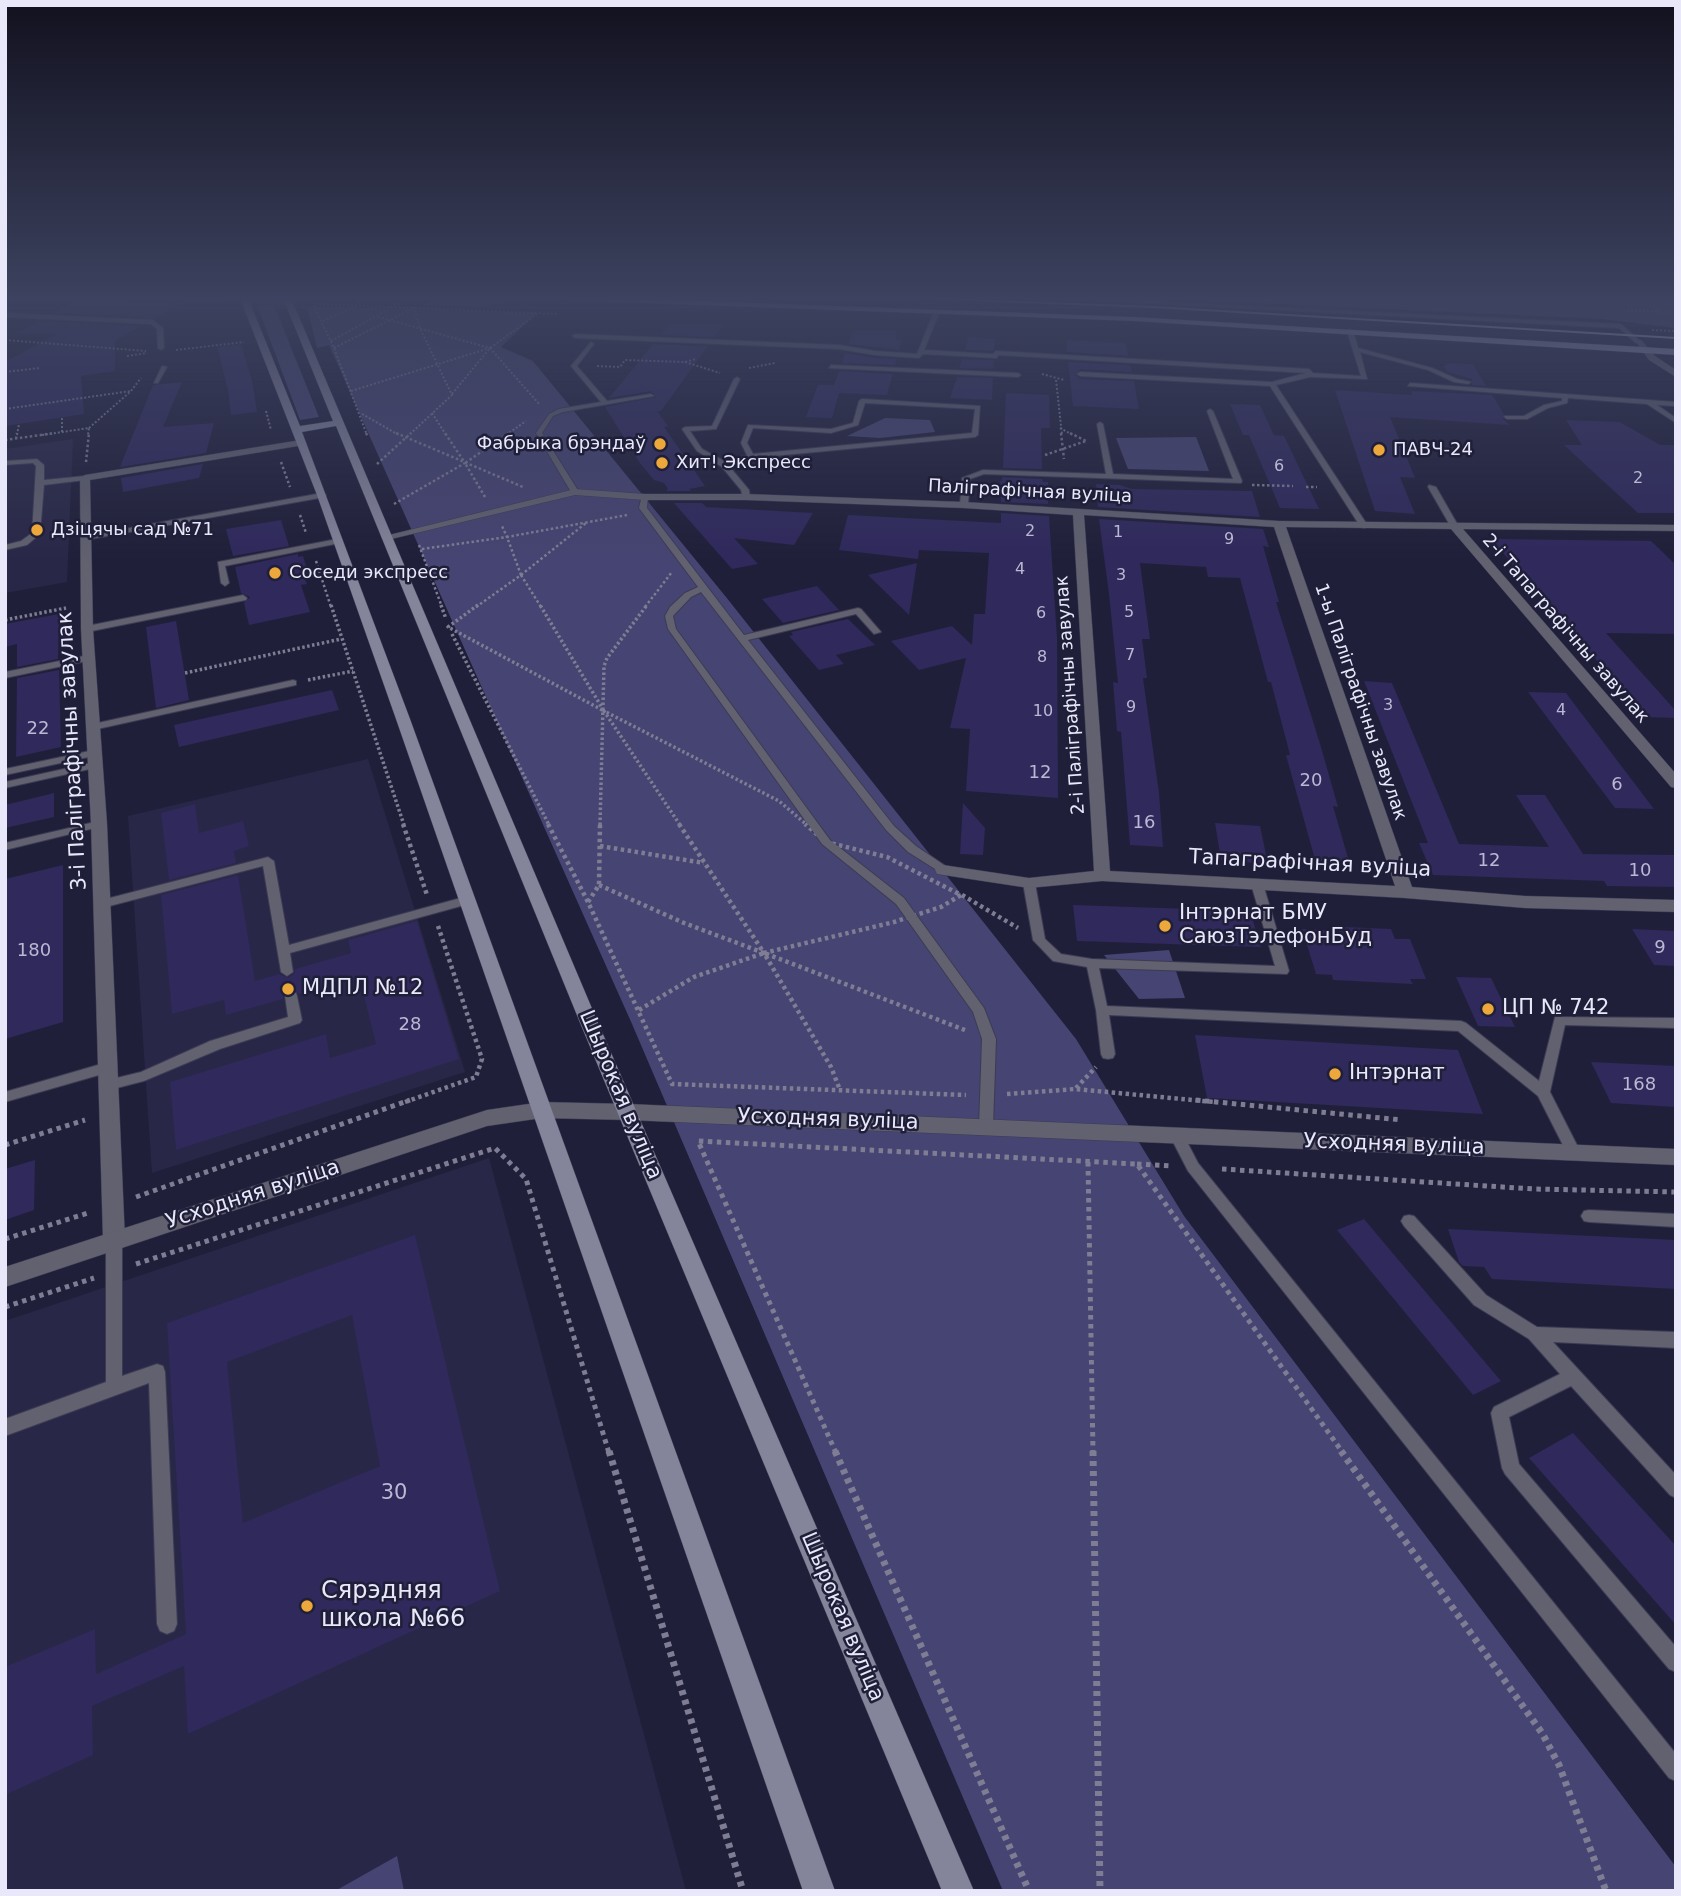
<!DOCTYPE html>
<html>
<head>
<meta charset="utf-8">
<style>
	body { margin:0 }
	#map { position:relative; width:1681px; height:1896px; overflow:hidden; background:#201f39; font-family:"DejaVu Sans",sans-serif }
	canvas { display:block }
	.frame { position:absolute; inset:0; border:7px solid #e8e8fa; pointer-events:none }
</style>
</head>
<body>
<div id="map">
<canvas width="1681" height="1896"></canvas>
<div class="frame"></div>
</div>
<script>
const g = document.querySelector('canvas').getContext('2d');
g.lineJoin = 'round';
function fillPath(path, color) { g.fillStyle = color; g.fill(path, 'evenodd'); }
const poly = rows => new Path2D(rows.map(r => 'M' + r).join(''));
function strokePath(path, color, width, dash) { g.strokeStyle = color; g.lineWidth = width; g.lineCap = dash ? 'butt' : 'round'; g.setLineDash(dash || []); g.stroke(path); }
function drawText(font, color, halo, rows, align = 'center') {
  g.font = font + ' "DejaVu Sans",sans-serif'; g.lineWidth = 5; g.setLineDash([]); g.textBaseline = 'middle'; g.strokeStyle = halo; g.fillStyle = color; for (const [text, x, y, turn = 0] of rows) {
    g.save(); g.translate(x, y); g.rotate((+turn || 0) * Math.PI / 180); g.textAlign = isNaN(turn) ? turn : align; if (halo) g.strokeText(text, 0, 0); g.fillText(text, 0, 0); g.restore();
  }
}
fillPath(poly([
	[73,439,67,582,5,593,5,449],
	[368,759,465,1072,152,1173,128,816],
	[489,1158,686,1891,5,1891,5,1321]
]), '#292747');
fillPath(poly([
	[438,298,486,298,486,301,509,302,481,307,423,305],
	[1150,298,1676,298,1676,328,1602,319],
	[257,305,274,305,319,417,300,420],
	[307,306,537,313,501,347,533,361,726,597,1076,1039,1184,1216,1676,1867,1676,1891,1003,1891,632,1024,329,345,317,348],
	[885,418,930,420,935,432,880,438,847,436],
	[1196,437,1209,471,1128,469,1116,438],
	[1169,950,1185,998,1139,999,1104,955],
	[397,1856,404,1891,335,1891]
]), '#464472');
fillPath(poly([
	[79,299,179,304,155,318,54,313],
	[39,321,140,326,115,341,115,371,81,376,84,414,5,426,5,362,56,334,18,333],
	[670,323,723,325,714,337,660,335],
	[853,331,898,331,895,339,902,340,899,350,848,344],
	[968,337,995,339,994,349,992,351,965,350],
	[1066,340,1126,343,1128,356,1067,352],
	[241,344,252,380,257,412,231,415,228,390,217,347],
	[653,344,708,346,661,411,657,411,668,426,664,427,705,486,689,489,691,491,666,491,668,489,664,483,654,480,640,463,605,407,656,397,651,391,609,398],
	[845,353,875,358,896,359,895,365,842,363],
	[962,359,994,360,993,369,959,368],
	[1068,362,1130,365,1132,372,1080,369,1075,375,1080,379,1134,381,1139,409,1073,406],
	[1446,363,1473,364,1486,386,1472,385,1472,379,1447,372,1443,365,1447,365],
	[839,371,893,374,887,395,839,393,832,418,806,417,818,385,834,385],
	[957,377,993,378,992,400,950,398],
	[182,382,163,427,214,423,206,453,120,467,153,385],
	[1335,390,1412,395,1411,391,1492,395,1504,414,1503,419,1510,425,1390,417,1415,478,1400,477,1415,514,1375,511],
	[1006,393,1049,395,1050,428,1041,428,1042,469,1003,468],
	[1230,404,1260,405,1274,435,1284,436,1319,509,1280,508,1249,435,1243,435],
	[1566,420,1620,422,1660,445,1676,445,1676,513,1638,513,1564,445,1582,445],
	[203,464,199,478,123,492,121,478],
	[1002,477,1042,479,1043,482,1048,482,1048,504,1001,502,1000,480,1002,482],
	[1096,484,1120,485,1131,489,1252,491,1260,517,1098,507],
	[674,503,702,503,706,507,813,513,794,545,734,538,758,564,732,569],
	[1001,513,1049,516,1057,638,1058,798,966,791,970,729,950,728,966,658,919,670,891,641,952,626,972,645,974,614,985,614,989,553,919,550,918,559,839,550,848,515,1001,523],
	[1099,519,1263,529,1269,547,1263,546,1279,602,1276,602,1321,747,1338,807,1333,806,1350,865,1316,863,1286,755,1290,755,1271,682,1268,682,1240,578,1208,577,1206,567,1140,563,1150,639,1142,639,1147,678,1143,678,1159,793,1163,847,1130,845,1121,732,1117,731,1113,682,1118,683,1109,594],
	[281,520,289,546,233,556,226,529],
	[1492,539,1651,541,1676,565,1676,634,1606,633,1676,711,1676,718,1643,717,1552,606,1546,606],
	[298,554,298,557,303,556,310,578,305,579,307,584,301,585,310,612,249,625,244,603,250,597,241,593,235,567],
	[917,563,909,615,868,575],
	[817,586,839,610,783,623,762,599],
	[59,614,58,659,17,667,17,644,5,647,5,624],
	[848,619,875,645,836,655,844,664,819,670,789,636,793,635,791,632],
	[176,621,189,700,156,708,146,627],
	[59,670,61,747,16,757,17,678],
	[1364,681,1392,683,1459,844,1549,847,1516,795,1545,795,1583,854,1676,855,1676,887,1607,886,1604,881,1433,875,1419,843,1428,843],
	[332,690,339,710,179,747,174,725],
	[1528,692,1566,693,1654,809,1615,808],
	[54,793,54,817,5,828,5,805],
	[963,803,985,828,983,855,960,854],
	[195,804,199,833,243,821,249,846,234,851,236,863,169,880,161,813],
	[1215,823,1260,826,1268,864,1221,860],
	[63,865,63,1022,5,1039,5,879],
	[238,875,255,981,279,974,288,978,294,974,295,969,351,953,348,940,417,921,459,1059,176,1150,170,1082,326,1034,330,1058,376,1044,359,976,299,994,290,989,284,992,283,999,226,1015,224,1000,172,1014,161,895],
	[1073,905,1250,911,1261,947,1077,941],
	[1344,927,1391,929,1395,939,1410,939,1426,979,1410,979,1413,984,1333,980,1332,975,1316,974,1302,929,1345,931],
	[1632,929,1676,931,1676,966,1654,965],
	[1456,977,1491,978,1515,1027,1478,1026],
	[1195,1035,1458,1050,1483,1114,1207,1098],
	[1591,1062,1676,1066,1676,1107,1611,1103],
	[35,1160,34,1210,5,1220,5,1169],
	[1364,1219,1385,1244,1501,1381,1473,1395,1337,1230],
	[1448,1229,1676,1240,1676,1289,1492,1279,1484,1267,1463,1266,1459,1262],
	[415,1235,500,1591,188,1734,184,1666,92,1706,93,1755,5,1795,5,1667,95,1629,96,1674,186,1634,167,1323],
	[352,1315,380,1466,243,1523,227,1362],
	[1573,1433,1676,1546,1676,1625,1529,1458]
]), '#2f295c');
const service = poly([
	[1047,298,1076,298,1621,324,1641,342,1636,343,1619,328,1047,298],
	[246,299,289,301,292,303,289,305,244,302,246,299],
	[937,309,940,311,924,350,993,354,996,351,1309,369,1313,373,1361,376,1347,331,1350,329,1353,331,1358,348,1432,368,1457,379,1471,382,1468,384,1454,382,1428,370,1360,352,1367,379,1310,377,1276,385,1368,526,1364,528,1360,526,1270,386,1080,376,1077,374,1080,372,1272,382,1306,373,999,355,996,358,923,354,919,358,875,355,839,349,575,338,572,336,575,334,839,345,875,351,917,354,934,311,937,309],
	[5,313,153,320,163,328,164,348,161,350,158,348,157,329,151,324,5,317,5,313],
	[591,342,594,344,577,366,607,401,651,394,654,396,563,412,553,416,542,433,579,492,575,494,571,492,536,433,549,414,559,409,601,402,571,366,591,342],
	[831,365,1018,373,1021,375,1018,377,829,368,831,365],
	[162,366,167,367,158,383,154,383,162,366],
	[737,377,740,379,716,429,690,431,702,449,726,462,747,455,741,443,748,425,831,429,853,423,859,401,862,399,980,406,978,435,975,437,752,458,729,466,749,490,750,497,746,499,743,499,741,490,722,467,697,451,682,429,685,427,712,426,734,379,737,377],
	[865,403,975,409,972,433,753,454,747,443,753,428,831,433,858,425,865,403],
	[1410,383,1676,402,1676,406,1657,405,1676,418,1676,423,1647,404,1568,398,1567,403,1548,408,1527,419,1507,419,1504,417,1505,416,1524,416,1544,405,1562,401,1562,398,1408,386,1410,383],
	[1210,409,1213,411,1242,481,1241,483,984,474,970,479,968,505,964,507,960,505,962,478,983,470,1106,474,1097,424,1100,422,1103,424,1113,474,1233,479,1207,411,1210,409],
	[37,459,44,465,44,480,85,476,89,478,85,480,44,485,40,534,27,545,5,550,5,545,21,541,32,533,36,466,33,463,5,465,5,461,37,459],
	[1429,485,1436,487,1459,527,1458,529,1451,527,1428,487,1429,485],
	[322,493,326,495,325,497,85,540,81,538,85,536,322,493],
	[642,495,648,495,647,508,744,635,858,608,861,609,881,632,874,634,856,614,748,640,894,826,916,846,947,867,949,870,947,873,943,874,908,852,886,830,701,592,691,597,673,616,676,629,830,840,904,898,984,1008,996,1039,993,1127,991,1131,986,1133,981,1131,979,1127,982,1039,973,1012,896,904,822,844,668,629,665,616,670,607,685,593,698,587,639,508,642,495],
	[337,539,341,541,340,543,225,566,229,583,225,586,221,583,218,562,337,539],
	[243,595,247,598,246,600,87,632,83,629,87,626,243,595],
	[89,655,94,658,92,660,5,678,5,672,89,655],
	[293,680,296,681,296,685,93,730,88,727,93,724,293,680],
	[94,750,99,753,98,755,5,775,5,769,94,750],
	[95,762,100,765,99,767,5,788,5,782,95,762],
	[99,821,103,822,104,824,103,826,5,850,5,843,99,821],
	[268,857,274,861,289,945,468,896,474,900,472,903,290,953,293,972,287,976,281,972,263,866,102,908,96,904,102,900,268,857],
	[1029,879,1035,883,1045,939,1061,954,1092,959,1275,966,1251,884,1257,880,1263,884,1289,971,1287,974,1099,968,1107,1006,1461,1021,1466,1023,1539,1081,1555,1017,1676,1018,1676,1028,1565,1025,1550,1092,1581,1153,1579,1157,1574,1159,1569,1157,1538,1096,1458,1031,1109,1015,1115,1054,1113,1058,1108,1059,1103,1058,1101,1054,1096,1010,1087,967,1053,961,1033,940,1023,883,1029,879],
	[291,991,296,993,297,996,302,1020,300,1023,220,1049,144,1081,109,1090,104,1089,102,1085,104,1081,141,1072,210,1041,288,1017,285,996,286,993,291,991],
	[108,1062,113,1063,115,1067,113,1071,5,1102,5,1092,108,1062],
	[1177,1130,1182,1132,1198,1163,1676,1754,1676,1781,1669,1778,1188,1171,1170,1136,1172,1132,1177,1130],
	[1589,1210,1676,1214,1676,1227,1589,1222,1584,1221,1581,1216,1584,1211,1589,1210],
	[1409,1215,1414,1216,1486,1295,1537,1327,1676,1332,1676,1348,1553,1342,1676,1475,1676,1498,1670,1495,1571,1386,1509,1417,1519,1464,1676,1647,1676,1672,1669,1669,1505,1474,1502,1468,1491,1413,1494,1407,1560,1374,1529,1339,1474,1305,1404,1226,1401,1221,1404,1216,1409,1215],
	[114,1233,119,1235,122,1240,122,1376,157,1364,163,1366,165,1372,177,1624,174,1631,167,1634,160,1631,157,1624,149,1383,5,1436,5,1419,106,1382,106,1240,109,1235,114,1233]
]);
const minor = poly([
	[1635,340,1641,340,1655,356,1676,370,1676,377,1649,360,1635,340],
	[301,440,304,441,304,445,90,480,93,629,107,824,125,1240,122,1247,114,1250,106,1247,103,1240,91,824,81,629,80,478,85,475,301,440],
	[575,489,645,494,746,494,964,502,1279,521,1676,525,1676,531,1463,529,1676,774,1676,788,1671,787,1451,529,1286,527,1412,887,1525,896,1676,900,1676,912,1525,908,1405,898,1102,881,1029,888,937,874,935,870,937,866,943,865,1029,878,1094,871,1073,515,964,508,746,500,645,500,575,495,387,540,381,537,575,489],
	[1084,515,1274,527,1395,886,1110,871,1084,515],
	[628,1104,1676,1149,1676,1165,628,1120,621,1118,618,1112,621,1106,628,1104]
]);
const tertiary = poly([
	[542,1102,628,1104,635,1106,638,1112,635,1118,628,1120,542,1118,487,1126,5,1287,5,1267,487,1110,542,1102]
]);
const secondary = poly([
	[240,298,248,298,300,426,333,421,283,298,291,298,599,1025,974,1891,942,1891,581,1025,336,426,302,432,410,719,835,1891,803,1891,396,719,317,495,240,298]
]);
const primary = poly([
	[561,298,619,298,1134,317,1676,349,1676,355,1134,321,565,300,561,298]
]);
strokePath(service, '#3c3b54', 2);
strokePath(minor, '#3c3b54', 1);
strokePath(tertiary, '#3c3b54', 1);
strokePath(secondary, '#3c3b54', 1);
strokePath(primary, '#3c3b54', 1);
strokePath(poly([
	[146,298,229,301],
	[310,298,334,348,367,435],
	[1496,298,1510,303],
	[1644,298,1661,312],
	[315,304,558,314],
	[1627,311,1676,312],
	[323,321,356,306,359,302,357,298],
	[1652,330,1676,331],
	[5,340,146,351],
	[331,341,409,298],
	[334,348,414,308,420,328,452,395,409,435],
	[490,348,540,405],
	[176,350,244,342],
	[127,356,147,353],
	[685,362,720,373],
	[597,366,620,367,625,360,685,362,696,359],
	[749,368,775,363],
	[5,372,40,368],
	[1042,374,1064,380],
	[1056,380,1062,435],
	[351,391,490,348,378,317],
	[452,394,490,348,537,314],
	[5,409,131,391],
	[266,411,271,430],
	[432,413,446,435],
	[362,414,399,435],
	[62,418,62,432],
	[89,428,131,391,141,378],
	[1060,428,1073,435],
	[17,435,19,424],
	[42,435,89,428,88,435],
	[506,435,526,421]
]), '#7e7d93', 2, [2, 2]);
strokePath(poly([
	[366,433,368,437],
	[396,433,523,487],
	[1061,433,1064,459],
	[1070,433,1086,441],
	[16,439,17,433],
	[5,440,55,433],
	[1045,455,1086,441],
	[86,462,89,433],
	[281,462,290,487],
	[377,464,411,433],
	[1252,485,1293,486],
	[1306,487,1317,487],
	[485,497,465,463,509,433],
	[394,504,465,463,445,433],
	[300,515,306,533],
	[419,545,442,607],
	[422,549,507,537,502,526],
	[316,561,331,607],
	[521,575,541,607],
	[521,575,507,537,627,515],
	[521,575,586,523],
	[476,607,521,575],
	[645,607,672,572]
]), '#7e7d93', 2.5, [2.5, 2.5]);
strokePath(poly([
	[331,605,404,825],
	[441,605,446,619],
	[478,605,448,627,604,711,540,605],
	[5,620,66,608],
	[452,634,549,825],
	[185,673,341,639],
	[308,680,353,671],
	[600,825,604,666,607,658,647,605],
	[680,825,604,711,779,801,807,825]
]), '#7e7d93', 3.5, [2.5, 2.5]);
strokePath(poly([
	[403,824,427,895],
	[548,824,588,902,672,1084,966,1095],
	[679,824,764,953,894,922,941,907,961,895,887,857,826,842,805,824],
	[600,846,704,863],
	[599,885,684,923,764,953,831,1067,840,1090],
	[962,895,1018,928],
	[588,902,599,885,600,824],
	[639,1010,694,977,764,953,965,1030],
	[1076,1088,1096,1067],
	[1007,1094,1075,1089,1214,1102],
	[405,1102,476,1077,482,1059,438,926]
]), '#7e7d93', 4.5, [3.5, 3.5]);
strokePath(poly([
	[1196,1100,1402,1120],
	[5,1145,85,1120],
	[1088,1162,1093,1453],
	[1137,1164,1172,1166],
	[1222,1169,1534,1189,1676,1192],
	[136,1197,410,1100],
	[5,1239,88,1213],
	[136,1264,495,1148,526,1179,609,1453],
	[5,1307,94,1278],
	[836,1453,698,1141,1137,1164,1343,1453]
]), '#7e7d93', 5, [4.5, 4.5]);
strokePath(poly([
	[609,1451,743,1891],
	[835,1451,1029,1891],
	[1093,1451,1100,1891],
	[1341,1451,1542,1733,1559,1765,1606,1891]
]), '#7e7d93', 7, [5, 5]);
fillPath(service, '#61616f');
fillPath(minor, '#61616f');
fillPath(tertiary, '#61616f');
fillPath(secondary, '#84849a');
fillPath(primary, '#9f9fbc');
strokePath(poly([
	[914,298,1154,307,1676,338]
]), '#ccccdf', 2);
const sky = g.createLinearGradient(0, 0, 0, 563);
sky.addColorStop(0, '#12111f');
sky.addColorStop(0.53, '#3c425f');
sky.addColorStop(1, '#3c425f00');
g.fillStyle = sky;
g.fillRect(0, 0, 1681, 563);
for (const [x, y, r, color] of [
	[660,444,7,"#eda83b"],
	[1379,450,7,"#eda83b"],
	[662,463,7,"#eda83b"],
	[37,530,7,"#eda83b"],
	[275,573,7,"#eda83b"],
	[1165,926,7,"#eda83b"],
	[288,989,7,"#eda83b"],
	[1488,1009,7,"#eda83b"],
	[1335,1074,7,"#eda83b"],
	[307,1606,7,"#eda83b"]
]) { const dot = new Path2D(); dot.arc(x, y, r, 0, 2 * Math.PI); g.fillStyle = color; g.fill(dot); strokePath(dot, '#201f39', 2.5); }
drawText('16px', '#bab8d2', null, [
	["6",1279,467],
	["2",1638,479],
	["2",1030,532],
	["1",1118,533],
	["9",1229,540],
	["4",1020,570],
	["3",1121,576],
	["5",1129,613],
	["6",1041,614],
	["7",1130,656],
	["8",1042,658],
	["3",1388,706],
	["9",1131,708],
	["4",1561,711],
	["10",1043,712]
]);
drawText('18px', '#e8e8fa', '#201f39', [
	["Фабрыка брэндаў",646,444,"right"],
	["ПАВЧ-24",1393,450],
	["Хит! Экспресс",676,463],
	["Дзіцячы сад №71",51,530],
	["Соседи экспресс",289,573]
], 'left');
drawText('18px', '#e8e8fa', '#201f39', [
	["Паліграфічная вуліца",1030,492,3],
	["2-і Тапаграфічны завулак",1565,629,49],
	["2-і Паліграфічны завулак",1071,695,-94],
	["1-ы Паліграфічны завулак",1360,702,71]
]);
drawText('18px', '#bab8d2', null, [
	["22",38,729],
	["12",1040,773],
	["20",1311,781],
	["6",1617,785],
	["16",1144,823],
	["12",1489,861],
	["10",1640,871],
	["9",1660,948],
	["180",34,951],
	["28",410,1025],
	["168",1639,1085]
]);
drawText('21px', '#e8e8fa', '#201f39', [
	["3-і Паліграфічны завулак",73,751,-93],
	["Тапаграфічная вуліца",1310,864,3],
	["Шырокая вуліца",620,1095,67],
	["Усходняя вуліца",828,1120,2],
	["Усходняя вуліца",1394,1145,2],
	["Усходняя вуліца",253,1195,-18],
	["Шырокая вуліца",842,1617,67]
]);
drawText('21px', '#e8e8fa', '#201f39', [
	["Інтэрнат БМУ",1179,914],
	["СаюзТэлефонБуд",1179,938],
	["МДПЛ №12",302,989],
	["ЦП № 742",1502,1009],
	["Інтэрнат",1349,1074]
], 'left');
drawText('21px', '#bab8d2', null, [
	["30",394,1494]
]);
drawText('24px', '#e8e8fa', '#201f39', [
	["Сярэдняя",321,1592],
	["школа №66",321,1620]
], 'left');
</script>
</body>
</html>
